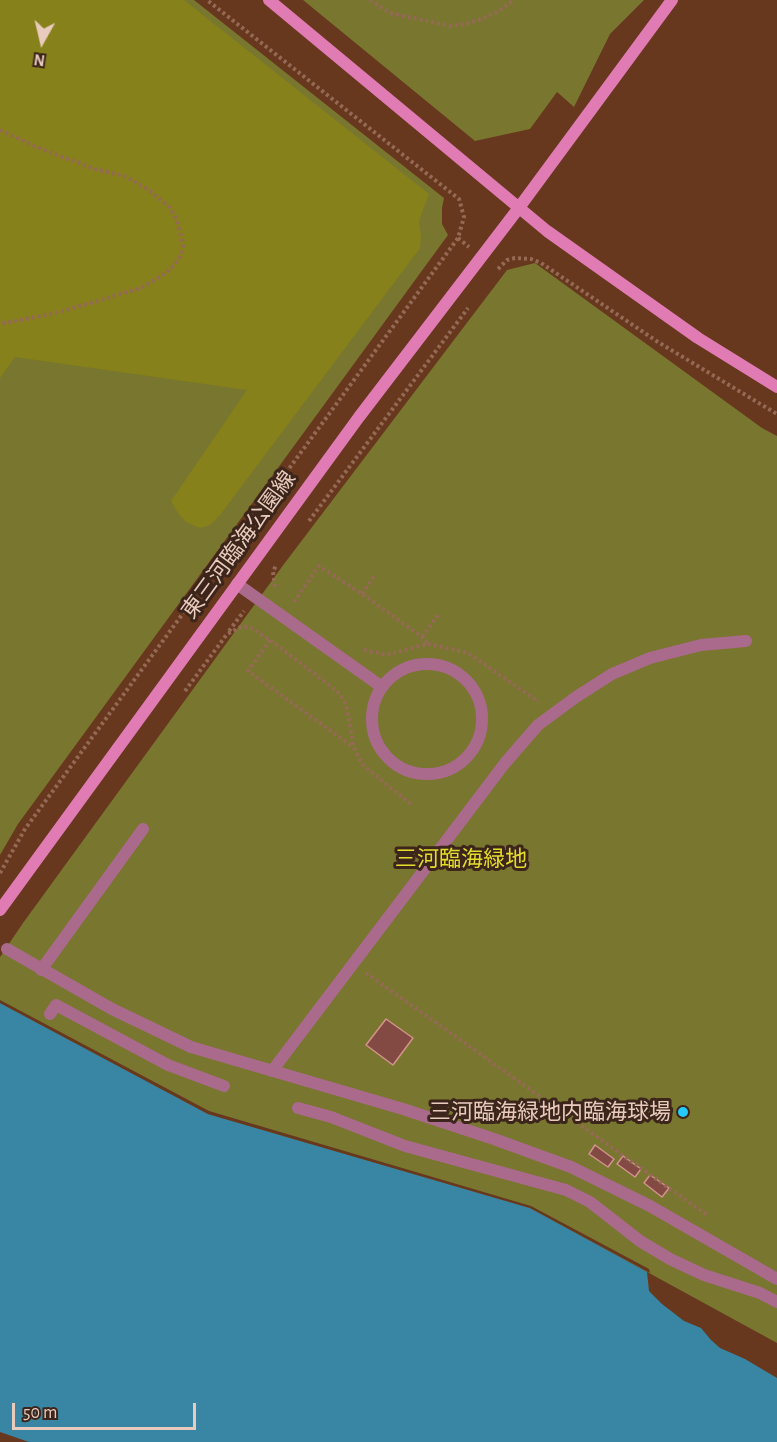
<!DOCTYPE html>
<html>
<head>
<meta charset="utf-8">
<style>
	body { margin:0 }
	#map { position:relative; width:777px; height:1442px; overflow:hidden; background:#67371e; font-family:"Alegreya Sans",sans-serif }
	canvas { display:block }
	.north { position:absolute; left:12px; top:12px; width:60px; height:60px; -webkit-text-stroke:4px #3c261b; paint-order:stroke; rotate:188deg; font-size:16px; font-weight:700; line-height:24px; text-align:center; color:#e9cbbd }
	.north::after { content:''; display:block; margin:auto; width:21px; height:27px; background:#e9cbbd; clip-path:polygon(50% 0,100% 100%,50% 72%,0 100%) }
	.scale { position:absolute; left:12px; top:1403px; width:184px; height:27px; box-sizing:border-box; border:3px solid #e9cbbd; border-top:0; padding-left:8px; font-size:18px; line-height:21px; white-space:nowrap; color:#e9cbbd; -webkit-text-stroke:4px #3c261b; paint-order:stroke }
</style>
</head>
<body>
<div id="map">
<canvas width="777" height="1442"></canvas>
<div class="north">N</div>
<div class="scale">50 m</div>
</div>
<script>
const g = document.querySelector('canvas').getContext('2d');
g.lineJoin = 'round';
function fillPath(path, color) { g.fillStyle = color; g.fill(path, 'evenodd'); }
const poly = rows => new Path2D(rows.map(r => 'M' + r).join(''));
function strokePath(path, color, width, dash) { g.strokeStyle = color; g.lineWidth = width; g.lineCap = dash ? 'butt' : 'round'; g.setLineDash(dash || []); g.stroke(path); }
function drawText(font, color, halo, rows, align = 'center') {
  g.font = font + ' "Alegreya Sans","Noto Sans JP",sans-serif'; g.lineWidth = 6; g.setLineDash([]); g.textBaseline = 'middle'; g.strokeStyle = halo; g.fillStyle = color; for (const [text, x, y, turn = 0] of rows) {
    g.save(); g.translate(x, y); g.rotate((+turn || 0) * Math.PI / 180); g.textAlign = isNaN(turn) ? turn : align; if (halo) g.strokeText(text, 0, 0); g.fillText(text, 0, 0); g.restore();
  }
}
fillPath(poly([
	[0,0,194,0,444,198,442,208,442,224,448,235,18,824,0,855],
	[303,0,644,0,610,34,574,107,557,92,530,129,475,141],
	[535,263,762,428,777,436,777,1343,530,1208,208,1114,0,1003,0,957,23,923,284,564,507,270]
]), '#79762f');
fillPath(poly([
	[0,0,184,0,429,194,419,221,421,237,420,248,220,515,210,525,200,528,186,522,178,513,171,501,247,390,15,357,0,378]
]), '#86811a');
fillPath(poly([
	[0,1003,208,1114,530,1208,647,1272,649,1291,662,1304,684,1321,701,1328,711,1340,720,1348,745,1359,777,1378,777,1442,29,1442,0,1432]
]), '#3886a4');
fillPath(poly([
	[0,1000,209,1111,531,1206,649,1269,650,1273,530,1208,208,1114,0,1003]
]), '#67371e');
const building = poly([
	[386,1019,413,1038,393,1065,366,1045,386,1019],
	[595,1145,614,1159,608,1167,589,1154,595,1145],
	[623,1156,641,1169,635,1177,617,1164,623,1156],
	[650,1175,669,1188,662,1197,644,1183,650,1175]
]);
fillPath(building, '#834a44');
strokePath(building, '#d2938b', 1.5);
strokePath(poly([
	[370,0,390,13,450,26,466,24,479,20,497,12,514,0],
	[0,130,41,149,95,169,127,177,150,191,169,207,176,218,183,244,182,254,175,264,166,273,141,288,60,312,0,324],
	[458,238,469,247],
	[498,269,507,260,515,258,531,259,541,263,658,342,777,414],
	[309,521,468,308],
	[275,587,273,572,276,565],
	[362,594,375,575],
	[294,602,319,566,362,594,422,637,428,644],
	[229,631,244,611],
	[422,637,438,615],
	[270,640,248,671,353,747],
	[364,650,386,655,428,644,468,653,539,702],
	[185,691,227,634,243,626,249,627,270,640,337,691,346,704,354,747,358,757,365,767,412,805],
	[0,873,25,829,458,238,464,217,459,199,207,0],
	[366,973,707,1215]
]), '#946a55', 4, [3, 3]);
strokePath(poly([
	[237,584,382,687],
	'372 719a55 55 0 1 1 110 0a55 55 0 1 1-110 0Z',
	[7,949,112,1009,191,1047,403,1109,494,1139,571,1167,650,1206,777,1279],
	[41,970,143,829],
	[272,1071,505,763,538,725,576,697,612,674,650,658,701,645,746,641]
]), '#aa6a8c', 12);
strokePath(poly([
	[50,1014,56,1005,168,1065,224,1086],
	[298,1108,331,1117,405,1146,566,1190,590,1202,640,1241,670,1259,704,1275,760,1293,777,1302]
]), '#aa6a8c', 12);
strokePath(poly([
	[269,0,547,231,698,338,777,387],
	[0,910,359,417,518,209,672,0]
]), '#e07bb3', 12);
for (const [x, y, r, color] of [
	[683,1112,6,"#24c9fe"]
]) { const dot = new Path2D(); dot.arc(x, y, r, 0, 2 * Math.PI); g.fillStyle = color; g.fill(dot); strokePath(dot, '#3c261b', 2); }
drawText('22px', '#e9cbbd', '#3c261b', [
	["東三河臨海公園線",239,545,-54]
]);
drawText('22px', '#e4dc2c', '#3c261b', [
	["三河臨海緑地",461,859]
]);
drawText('22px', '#e9cbbd', '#3c261b', [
	["三河臨海緑地内臨海球場",671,1112]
], 'right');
</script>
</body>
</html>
